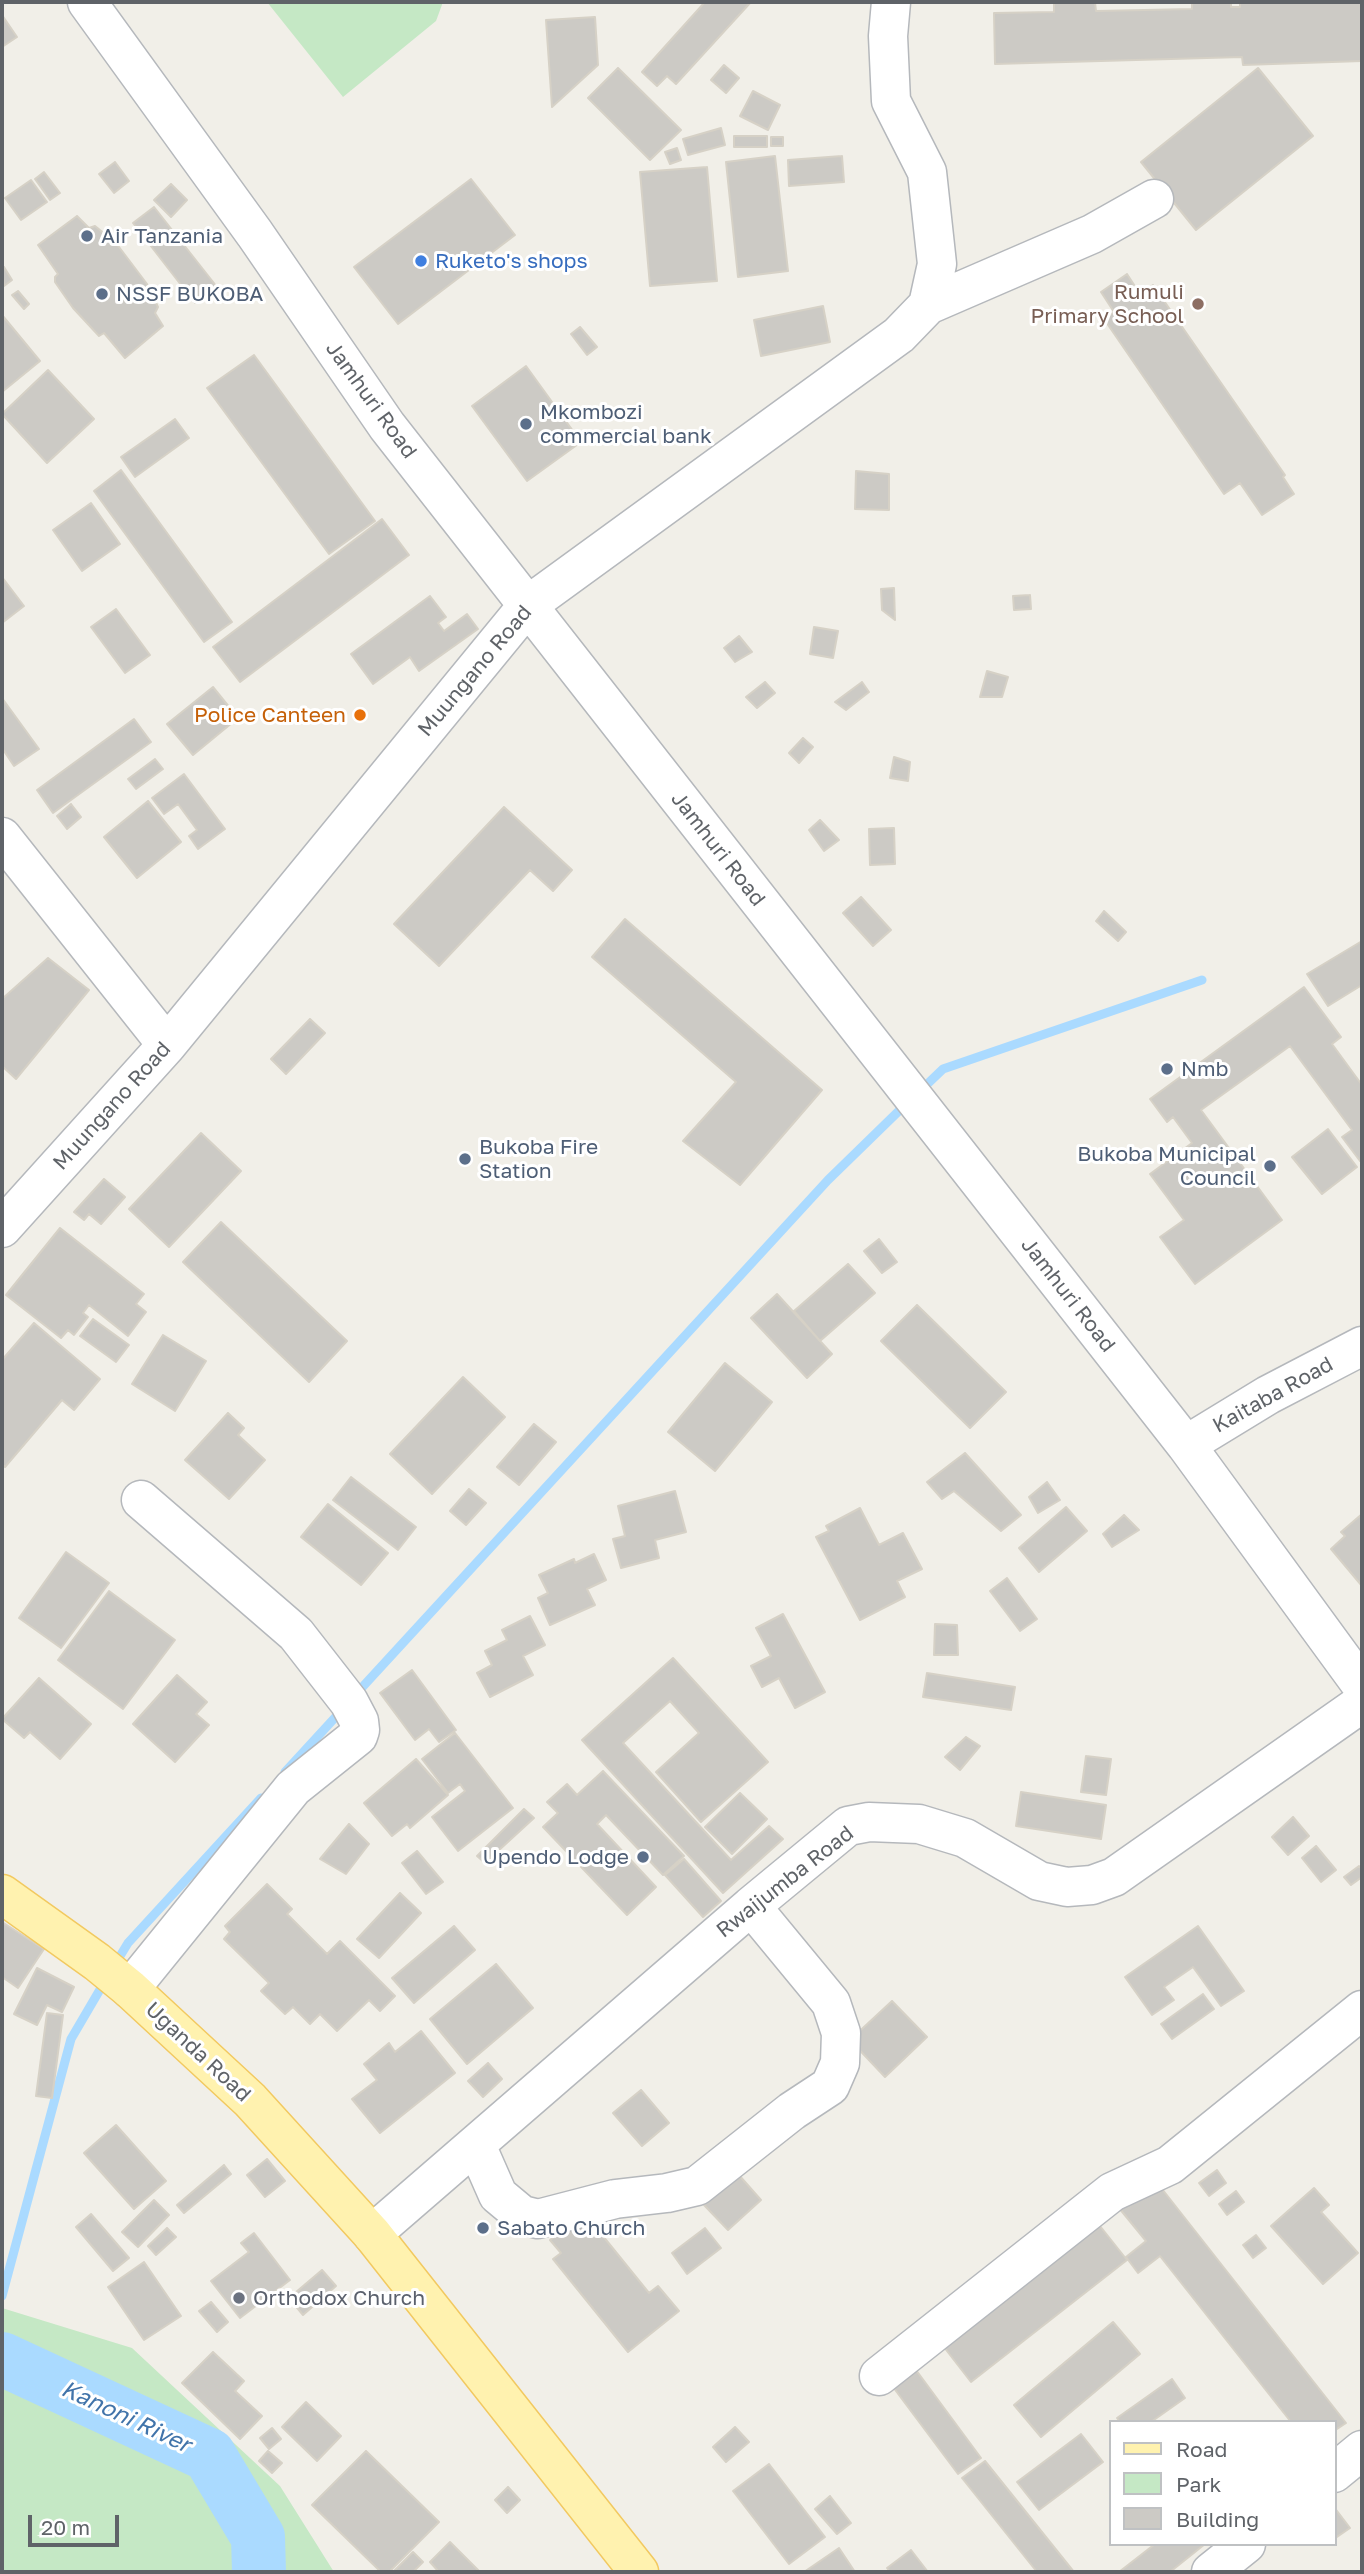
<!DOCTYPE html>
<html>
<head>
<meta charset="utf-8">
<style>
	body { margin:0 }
	#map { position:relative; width:1364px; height:2574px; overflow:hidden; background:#f1efe8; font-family:"Golos Text",sans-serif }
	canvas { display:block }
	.frame { position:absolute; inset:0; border:4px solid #5f6368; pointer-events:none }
	.legend { position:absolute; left:1109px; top:2420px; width:228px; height:126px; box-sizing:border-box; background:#fff; border:2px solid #bfc1c3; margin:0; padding:9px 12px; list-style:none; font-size:21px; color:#5f6368 }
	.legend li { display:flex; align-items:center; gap:14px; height:35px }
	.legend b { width:35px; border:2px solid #bfc1c3 }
	.scale { position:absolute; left:28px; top:2515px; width:91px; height:32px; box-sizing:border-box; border:4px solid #5f6368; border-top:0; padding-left:9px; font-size:21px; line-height:24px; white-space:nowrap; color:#5f6368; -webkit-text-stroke:5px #fff; paint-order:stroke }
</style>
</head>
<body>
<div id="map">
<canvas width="1364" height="2574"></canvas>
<div class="frame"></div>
<ul class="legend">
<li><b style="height:9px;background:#fff2af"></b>Road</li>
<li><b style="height:19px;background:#c5e8c5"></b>Park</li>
<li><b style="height:19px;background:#cccac5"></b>Building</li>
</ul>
<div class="scale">20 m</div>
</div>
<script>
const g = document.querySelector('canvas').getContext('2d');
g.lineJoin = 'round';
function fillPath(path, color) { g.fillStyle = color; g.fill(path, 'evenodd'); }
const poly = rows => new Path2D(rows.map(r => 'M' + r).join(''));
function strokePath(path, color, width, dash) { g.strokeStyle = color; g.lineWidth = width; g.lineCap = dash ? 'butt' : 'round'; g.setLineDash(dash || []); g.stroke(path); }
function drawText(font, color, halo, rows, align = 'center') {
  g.font = font + ' "Golos Text",sans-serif'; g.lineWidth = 6; g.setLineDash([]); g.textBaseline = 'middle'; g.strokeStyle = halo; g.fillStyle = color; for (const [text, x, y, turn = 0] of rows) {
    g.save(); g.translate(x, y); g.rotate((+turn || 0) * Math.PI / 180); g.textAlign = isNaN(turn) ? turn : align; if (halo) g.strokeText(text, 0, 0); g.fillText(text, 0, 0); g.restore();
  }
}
fillPath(poly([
	[267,2,443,2,436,21,343,97],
	[2,2308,132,2348,280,2486,334,2572,2,2572]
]), '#c5e8c5');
strokePath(poly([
	[920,1091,943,1069,1202,980],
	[356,1694,828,1180,907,1103],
	[285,1772,342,1710],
	[114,1966,128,1943,261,1798],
	[2,2296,71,2039,105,1981]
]), '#aadaff', 9);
strokePath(poly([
	[2,2359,209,2455,258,2537,259,2572]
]), '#aadaff', 54);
const building = poly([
	[705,2,751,2,676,84,667,76,657,86,642,72,705,2],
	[1054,2,1095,2,1096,11,1192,9,1192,2,1231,2,1231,7,1240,7,1240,2,1362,2,1362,61,1243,65,1242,57,995,64,994,13,1054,12,1054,2],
	[2,15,17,37,2,47,2,15],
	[595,17,598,65,552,107,546,20,595,17],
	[724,65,739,78,726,93,711,80,724,65],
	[618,68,681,130,650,160,588,98,618,68],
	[1258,68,1313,136,1196,230,1141,162,1258,68],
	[753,91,780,105,768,130,740,116,753,91],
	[721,128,725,145,688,155,683,139,721,128],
	[734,136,767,136,767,147,734,147,734,136],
	[771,137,783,137,783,146,771,146,771,137],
	[677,148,681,160,670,164,665,152,677,148],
	[775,156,788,271,738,277,726,162,775,156],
	[842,156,844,182,789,186,788,160,842,156],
	[115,162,129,181,114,193,99,174,115,162],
	[707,167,717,281,650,286,640,172,707,167],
	[44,172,60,193,50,200,35,179,44,172],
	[471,179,515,235,398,324,354,267,471,179],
	[31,180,47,202,21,220,5,198,31,180],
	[171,184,187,200,171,217,154,200,171,184],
	[154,207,217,287,195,303,133,223,154,207],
	[77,216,89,228,95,226,116,243,147,284,158,307,155,313,163,326,125,358,104,333,99,336,73,308,55,282,55,277,58,274,38,245,77,216],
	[4,267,12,280,4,286,2,269,4,267],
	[1127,274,1140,294,1153,285,1285,475,1283,477,1294,494,1262,515,1240,483,1224,494,1104,319,1114,312,1101,292,1127,274],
	[18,291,29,304,24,309,12,295,18,291],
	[823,306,830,342,761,356,754,320,823,306],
	[2,315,40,361,2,392,2,315],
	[580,327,597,347,587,355,571,334,580,327],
	[254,355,375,521,329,554,207,388,254,355],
	[526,366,581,442,527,481,472,406,526,366],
	[48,370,94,419,47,463,2,414,48,370],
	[175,419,189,438,135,477,121,457,175,419],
	[121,470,232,622,204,642,94,491,121,470],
	[856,471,889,474,889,510,855,509,856,471],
	[91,503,120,544,82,571,53,530,91,503],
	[382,519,409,555,240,682,213,647,382,519],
	[2,577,24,606,2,623,2,577],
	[894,588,895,620,882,610,881,589,894,588],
	[1030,595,1031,609,1014,610,1013,596,1030,595],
	[430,596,446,617,438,623,444,631,467,614,478,629,419,671,410,657,373,684,351,654,430,596],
	[116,609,150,655,125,673,91,627,116,609],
	[814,627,838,631,833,658,810,654,814,627],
	[739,636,752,652,735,662,724,648,739,636],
	[987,671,1008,677,1002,697,980,697,987,671],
	[765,682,775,693,757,708,746,697,765,682],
	[862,682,869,692,846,710,835,702,862,682],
	[213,687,238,718,193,755,167,724,213,687],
	[2,698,39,749,14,766,2,748,2,698],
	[134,719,151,742,53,813,37,790,134,719],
	[803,738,813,747,799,763,789,753,803,738],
	[894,757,910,762,908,781,890,778,894,757],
	[155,759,163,769,136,789,128,779,155,759],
	[184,774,225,829,198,849,189,836,197,830,178,804,164,814,152,798,184,774],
	[148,801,181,842,137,878,104,837,148,801],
	[71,804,81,817,67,829,57,816,71,804],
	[504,807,572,870,553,891,530,870,439,966,394,924,504,807],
	[820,820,839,840,824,851,809,830,820,820],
	[894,828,895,864,870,865,869,829,894,828],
	[861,897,891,930,873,946,843,913,861,897],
	[1104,911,1126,932,1118,941,1096,921,1104,911],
	[625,919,822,1090,740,1185,683,1141,736,1082,592,957,625,919],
	[1362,941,1362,985,1328,1006,1307,974,1362,941],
	[48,958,89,990,16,1079,2,1066,2,999,48,958],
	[1304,987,1341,1037,1332,1044,1362,1085,1362,1159,1360,1161,1342,1137,1352,1130,1290,1046,1201,1110,1282,1220,1195,1284,1160,1237,1184,1220,1150,1174,1192,1143,1173,1117,1167,1122,1150,1099,1304,987],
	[310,1019,325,1033,286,1074,271,1059,310,1019],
	[1328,1129,1357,1167,1322,1194,1292,1157,1328,1129],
	[201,1133,241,1171,169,1247,129,1209,201,1133],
	[104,1179,125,1197,101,1224,89,1214,84,1220,74,1212,104,1179],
	[221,1222,347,1341,309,1382,183,1262,221,1222],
	[60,1228,144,1294,136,1304,146,1312,128,1336,89,1305,83,1313,88,1317,74,1335,68,1330,61,1338,6,1295,60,1228],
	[879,1239,897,1262,882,1273,864,1251,879,1239],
	[848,1264,875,1293,820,1341,794,1311,848,1264],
	[777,1294,832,1354,807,1378,751,1318,777,1294],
	[917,1305,1006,1392,970,1428,881,1341,917,1305],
	[93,1319,129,1345,116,1362,80,1336,93,1319],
	[34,1323,100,1379,74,1410,62,1400,5,1467,2,1464,2,1360,34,1323],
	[163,1335,206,1361,175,1411,132,1384,163,1335],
	[725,1363,772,1402,715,1471,668,1432,725,1363],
	[463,1377,505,1417,432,1494,390,1454,463,1377],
	[228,1413,244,1428,238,1435,265,1460,229,1499,185,1460,228,1413],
	[534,1424,556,1442,519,1485,497,1467,534,1424],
	[965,1453,1021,1515,1001,1531,954,1491,942,1499,927,1482,965,1453],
	[351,1477,416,1527,398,1550,333,1500,351,1477],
	[1047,1482,1060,1500,1038,1513,1029,1497,1047,1482],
	[469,1489,486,1503,466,1525,450,1511,469,1489],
	[675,1491,686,1532,655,1540,659,1558,621,1568,613,1539,625,1536,618,1506,675,1491],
	[328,1504,388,1553,361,1585,301,1537,328,1504],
	[1066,1507,1087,1531,1039,1572,1019,1548,1066,1507],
	[860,1508,879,1545,903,1533,922,1569,897,1581,905,1597,860,1620,816,1537,829,1531,826,1526,860,1508],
	[1362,1514,1362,1586,1331,1549,1345,1536,1341,1532,1362,1514],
	[1124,1515,1139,1530,1112,1547,1103,1534,1124,1515],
	[66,1552,109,1583,61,1648,19,1618,66,1552],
	[594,1554,606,1580,587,1589,595,1605,550,1625,538,1598,548,1593,539,1575,574,1559,575,1563,594,1554],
	[1007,1578,1037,1619,1020,1631,990,1591,1007,1578],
	[109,1591,175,1640,123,1709,58,1660,109,1591],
	[783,1614,825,1692,795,1708,779,1678,762,1687,751,1666,771,1656,756,1628,783,1614],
	[530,1616,545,1645,523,1656,533,1675,490,1697,477,1673,492,1665,485,1651,507,1640,502,1630,530,1616],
	[935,1624,957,1625,958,1655,934,1655,935,1624],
	[673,1658,768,1762,701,1822,656,1772,699,1733,670,1701,623,1743,731,1860,769,1826,783,1839,723,1893,582,1740,673,1658],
	[412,1670,456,1730,439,1742,429,1729,415,1740,380,1693,412,1670],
	[927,1673,1015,1687,1011,1710,923,1697,927,1673],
	[177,1675,207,1702,196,1714,209,1725,175,1762,133,1724,177,1675],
	[39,1678,91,1724,60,1759,30,1732,24,1738,2,1719,39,1678],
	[455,1733,513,1808,458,1851,432,1817,465,1791,460,1784,448,1793,422,1759,455,1733],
	[966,1737,980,1746,960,1770,945,1757,966,1737],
	[1086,1756,1111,1759,1106,1795,1081,1792,1086,1756],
	[416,1759,448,1795,410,1828,407,1824,392,1836,364,1803,416,1759],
	[603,1771,684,1856,663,1875,606,1815,597,1824,656,1887,627,1915,543,1827,558,1813,547,1802,567,1784,577,1795,603,1771],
	[1021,1792,1106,1805,1101,1839,1016,1826,1021,1792],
	[740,1793,767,1819,732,1854,705,1827,740,1793],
	[524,1809,534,1818,485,1863,477,1856,524,1809],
	[1293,1817,1309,1836,1288,1855,1272,1837,1293,1817],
	[349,1824,369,1844,346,1874,320,1859,349,1824],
	[1316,1846,1336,1870,1321,1882,1302,1858,1316,1846],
	[417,1851,443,1882,426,1894,402,1863,417,1851],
	[684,1859,721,1901,703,1917,665,1875,684,1859],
	[1359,1866,1362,1870,1362,1877,1351,1885,1344,1877,1359,1866],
	[267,1884,292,1909,287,1914,327,1954,340,1941,395,1996,380,2011,369,2000,337,2031,320,2014,310,2024,293,2007,285,2014,261,1991,269,1983,224,1939,230,1932,225,1926,267,1884],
	[400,1893,421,1913,379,1958,357,1939,400,1893],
	[2,1922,44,1949,18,1988,2,1977,2,1922],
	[454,1926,475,1950,414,2003,392,1978,454,1926],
	[1198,1926,1244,1991,1221,2006,1193,1967,1164,1987,1174,2000,1152,2015,1125,1977,1198,1926],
	[496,1964,533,2008,467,2064,430,2019,496,1964],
	[37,1968,74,1987,62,2012,47,2005,37,2025,14,2014,37,1968],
	[1203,1994,1214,2009,1172,2039,1161,2024,1203,1994],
	[892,2001,927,2037,885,2077,850,2040,892,2001],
	[47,2013,63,2015,52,2098,36,2096,47,2013],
	[421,2031,455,2073,380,2133,352,2099,377,2080,364,2064,389,2043,395,2052,421,2031],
	[488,2063,502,2079,483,2097,468,2081,488,2063],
	[641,2090,669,2123,642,2146,613,2113,641,2090],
	[116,2125,166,2181,134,2209,84,2153,116,2125],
	[267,2159,285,2181,265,2197,247,2175,267,2159],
	[224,2165,231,2174,184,2213,177,2205,224,2165],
	[1217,2170,1226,2183,1209,2196,1199,2183,1217,2170],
	[738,2174,761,2200,728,2230,704,2205,738,2174],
	[1155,2180,1346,2423,1334,2431,1334,2422,1291,2422,1160,2256,1138,2273,1126,2257,1146,2241,1119,2208,1155,2180],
	[1314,2188,1329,2205,1321,2212,1358,2253,1323,2284,1271,2226,1314,2188],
	[1236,2191,1244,2202,1227,2215,1219,2204,1236,2191],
	[154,2200,169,2215,138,2247,122,2232,154,2200],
	[91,2214,129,2258,113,2271,76,2227,91,2214],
	[577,2219,586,2231,594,2225,649,2293,658,2286,679,2311,628,2352,553,2259,561,2253,550,2240,577,2219],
	[1096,2221,1127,2260,971,2382,940,2342,1096,2221],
	[167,2228,176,2237,156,2255,148,2246,167,2228],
	[705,2228,721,2248,687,2274,672,2253,705,2228],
	[254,2233,290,2280,240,2318,211,2281,249,2252,241,2243,254,2233],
	[1256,2235,1266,2248,1253,2258,1243,2245,1256,2235],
	[144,2262,181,2316,144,2340,108,2287,144,2262],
	[322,2270,336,2286,303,2315,289,2298,322,2270],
	[211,2302,228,2322,217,2332,199,2311,211,2302],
	[1113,2322,1140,2354,1041,2437,1014,2405,1113,2322],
	[213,2352,244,2381,235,2391,262,2416,240,2439,182,2383,213,2352],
	[916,2370,981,2458,958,2474,893,2387,916,2370],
	[1172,2379,1185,2398,1151,2422,1120,2422,1117,2418,1172,2379],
	[306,2402,341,2436,317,2461,282,2427,306,2402],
	[735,2427,749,2442,726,2462,713,2447,735,2427],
	[272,2428,281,2439,269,2449,260,2438,272,2428],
	[1081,2434,1103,2462,1039,2510,1017,2482,1081,2434],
	[268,2451,282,2463,272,2473,259,2461,268,2451],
	[366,2451,439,2522,389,2572,381,2572,312,2505,366,2451],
	[985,2461,1074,2572,1037,2572,962,2478,985,2461],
	[769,2464,825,2537,789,2564,733,2491,769,2464],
	[508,2487,520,2500,507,2513,495,2500,508,2487],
	[830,2496,851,2523,837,2534,815,2509,830,2496],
	[1334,2507,1350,2528,1334,2539,1334,2507],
	[450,2542,480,2572,439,2572,430,2562,450,2542],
	[1155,2544,1205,2544,1170,2572,1119,2572,1155,2544],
	[839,2548,855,2572,804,2572,839,2548],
	[911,2550,928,2572,890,2572,887,2568,911,2550],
	[413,2552,423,2562,413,2572,393,2572,413,2552]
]);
fillPath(building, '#cccac5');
strokePath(building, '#d6d1c6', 2);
const minor = poly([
	[87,2,255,234,387,426,1186,1445,1362,1686],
	[928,305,1092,234,1154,199],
	[2,837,167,1045],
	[2,1228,167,1045,528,605,899,335,928,305,937,264,927,172,891,101,888,36,891,2],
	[1186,1445,1268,1395,1362,1346],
	[130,1989,293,1788,358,1736,360,1730,359,1721,349,1702,296,1634,141,1500],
	[476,2145,498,2195,522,2215,538,2219,615,2199,667,2193,697,2186,792,2111,830,2086,840,2063,841,2033,831,2003,751,1906],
	[372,2234,751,1906,848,1826,869,1822,919,1824,965,1838,1039,1881,1067,1887,1092,1885,1114,1877,1362,1703],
	[879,2376,1112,2192,1170,2165,1362,2010],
	[1334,2473,1362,2450],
	[1211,2572,1246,2544]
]);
const major = poly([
	[2,1894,97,1962,130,1989,250,2100,372,2234,639,2572]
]);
strokePath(minor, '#b5b8bc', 41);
strokePath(major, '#f2c960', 41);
strokePath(minor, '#fff', 38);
strokePath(major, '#fff2af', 38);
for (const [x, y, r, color] of [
	[87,236,7,"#5c6f8a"],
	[421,261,7,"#3f7fe0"],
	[102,294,7,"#5c6f8a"],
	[1198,304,7,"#8d6e63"],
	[526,424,7,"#5c6f8a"],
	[360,715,7,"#e8710a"],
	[1167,1069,7,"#5c6f8a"],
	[465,1159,7,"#5c6f8a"],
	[1270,1166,7,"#5c6f8a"],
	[643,1857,7,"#5c6f8a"],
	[483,2228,7,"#5c6f8a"],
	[239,2298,7,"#6b7280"]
]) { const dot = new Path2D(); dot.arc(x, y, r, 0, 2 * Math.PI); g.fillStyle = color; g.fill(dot); strokePath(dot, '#fff', 2.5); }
drawText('21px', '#4e5e75', '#fff', [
	["Air Tanzania",101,236],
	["NSSF BUKOBA",116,294],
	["Mkombozi",540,412],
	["commercial bank",540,436],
	["Nmb",1181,1069],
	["Bukoba Fire",479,1147],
	["Station",479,1171],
	["Bukoba Municipal",1256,1154,"right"],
	["Council",1256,1178,"right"],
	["Upendo Lodge",629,1857,"right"],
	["Sabato Church",497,2228]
], 'left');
drawText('21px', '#366cbe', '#fff', [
	["Ruketo's shops",435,261]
], 'left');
drawText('21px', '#785e54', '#fff', [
	["Rumuli",1184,292],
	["Primary School",1184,316]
], 'right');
drawText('21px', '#5f6368', '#fff', [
	["Jamhuri Road",371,400,54],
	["Muungano Road",475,671,-50],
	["Jamhuri Road",718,849,52],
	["Muungano Road",112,1106,-48],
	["Jamhuri Road",1068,1295,52],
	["Kaitaba Road",1273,1395,-29],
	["Rwaijumba Road",785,1882,-38],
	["Uganda Road",198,2052,43]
]);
drawText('21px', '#c56008', '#fff', [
	["Police Canteen",346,715]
], 'right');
drawText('21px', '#5b616d', '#fff', [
	["Orthodox Church",253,2298]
], 'left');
drawText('italic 23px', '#4174aa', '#fff', [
	["Kanoni River",126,2417,25]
]);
</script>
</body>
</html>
